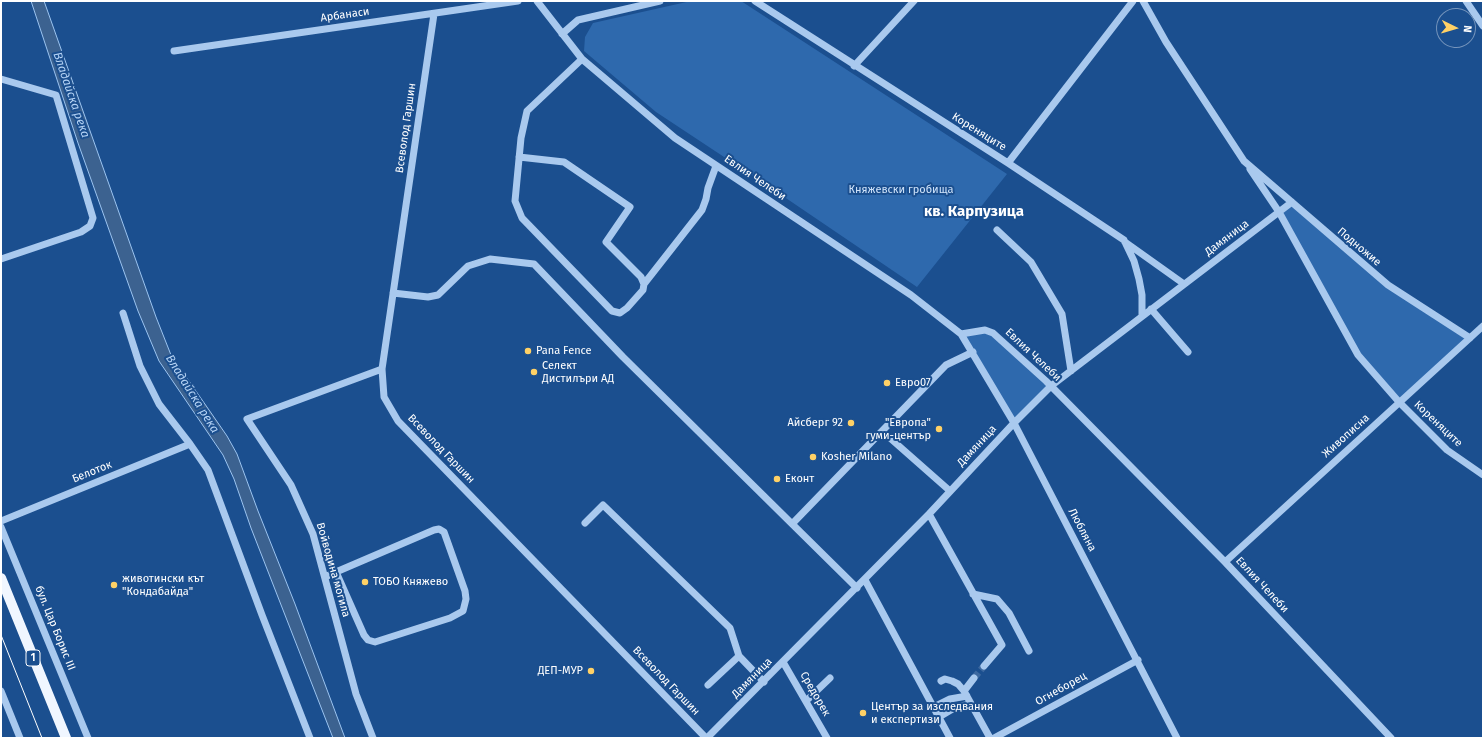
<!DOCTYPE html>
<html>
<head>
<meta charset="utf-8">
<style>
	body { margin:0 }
	#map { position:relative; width:1484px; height:739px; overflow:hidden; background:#1b4f8f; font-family:"Fira Sans",sans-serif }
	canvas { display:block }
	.frame { position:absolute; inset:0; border:2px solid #fff; pointer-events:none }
	.north { position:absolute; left:1436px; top:8px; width:40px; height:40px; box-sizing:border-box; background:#1b4f8f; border:1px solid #7695bc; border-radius:50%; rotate:95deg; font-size:11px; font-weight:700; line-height:16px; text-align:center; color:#fff }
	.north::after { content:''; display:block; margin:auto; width:14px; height:18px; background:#ffd166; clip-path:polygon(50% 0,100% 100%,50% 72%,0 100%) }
</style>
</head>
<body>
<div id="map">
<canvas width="1484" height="739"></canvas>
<div class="frame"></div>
<div class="north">N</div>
</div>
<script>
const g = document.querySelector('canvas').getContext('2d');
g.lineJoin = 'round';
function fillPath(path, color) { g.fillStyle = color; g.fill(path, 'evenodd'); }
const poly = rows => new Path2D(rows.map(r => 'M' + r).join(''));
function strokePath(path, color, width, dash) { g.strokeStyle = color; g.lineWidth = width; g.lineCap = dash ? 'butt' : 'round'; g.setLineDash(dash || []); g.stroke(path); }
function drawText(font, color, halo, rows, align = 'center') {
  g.font = font + ' "Fira Sans",sans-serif'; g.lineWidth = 4; g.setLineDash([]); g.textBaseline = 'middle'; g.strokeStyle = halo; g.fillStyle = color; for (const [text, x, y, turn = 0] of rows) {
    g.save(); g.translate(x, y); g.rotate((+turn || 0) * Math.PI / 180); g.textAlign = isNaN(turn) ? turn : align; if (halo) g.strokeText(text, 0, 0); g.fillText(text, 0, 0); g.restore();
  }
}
fillPath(poly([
	[691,1,741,1,1007,174,917,287,774,190,656,112,584,51,585,37,593,23],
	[1292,202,1388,285,1470,338,1399,402,1358,355,1279,212],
	[990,331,1051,386,1014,423,961,334]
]), '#2e69ad');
const water = poly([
	[31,1,44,1,156,317,171,355,227,436,237,454,258,511,295,604,345,738,333,738,251,528,234,479,223,455,159,361,138,311,78,143,31,1]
]);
fillPath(water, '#3c6290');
strokePath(water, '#9cc4f0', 1);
strokePath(poly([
	[974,678,984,666]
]), '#3d69a0', 7, [7, 3.5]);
strokePath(poly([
	[537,1,582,59,675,138,911,295,961,334,1014,423,1177,738],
	[755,1,1008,163,1124,240,1134,261,1139,279,1142,295,1142,316],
	[1143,1,1166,42,1244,161,1388,285,1470,338],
	[1466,1,1483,26],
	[434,14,382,369,384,397,398,421,706,738],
	[562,34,578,20,660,1],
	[174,51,518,1],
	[854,66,914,1],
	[1,79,56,95,93,218,90,226,81,232,1,259],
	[519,157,564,162,630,207,606,242,641,277,644,284,643,290,627,308,620,313,612,311,522,218,515,201,521,138,527,111,582,59],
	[1008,163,1133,1],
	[1250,169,1279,212,1358,355,1399,402,1447,450,1483,475],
	[997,230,1031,262,1062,314,1071,371],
	[1125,242,1184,284],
	[644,284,702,210,706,199,708,188,716,166],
	[393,293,428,297,438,295,468,266,490,259,534,264,623,357,857,588],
	[1151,309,1188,352],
	[123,313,140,366,159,404,190,444,208,470,262,615,310,738],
	[961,334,985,330,993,333,1046,381,1225,562,1391,738],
	[882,431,950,491],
	[929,514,1002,645,984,666],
	[1,521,190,444],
	[585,523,603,505,730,628,739,656,764,682],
	[793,523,946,365,973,352],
	[1,527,88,738],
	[1225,562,1483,326],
	[325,577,336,572,434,530,439,529,444,532,465,591,466,599,463,611,450,618,375,642,368,640,364,635,336,572],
	[865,580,950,738],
	[973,594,997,599,1009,613,1029,651],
	[783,662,827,738],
	[974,678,964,691,990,738],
	[941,681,945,679,952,681,958,684,964,691],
	[708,685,739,656],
	[1,691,20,738],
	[806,701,830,678],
	[934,707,950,699,967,696],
	[939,717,956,707,971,704],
	[373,738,356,694,313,534,291,485,247,419,382,369],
	[707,738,929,514,1014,423,1051,386,1292,202],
	[994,738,1138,660]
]), '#a9c9ee', 7);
strokePath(poly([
	[1,578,66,738]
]), '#f0f6ff', 10);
strokePath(poly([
	[1,635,42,738]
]), '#fff', 1);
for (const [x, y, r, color] of [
	[528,351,4,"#ffd166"],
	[534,372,4,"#ffd166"],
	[887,383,4,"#ffd166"],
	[851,423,4,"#ffd166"],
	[939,429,4,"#ffd166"],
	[813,457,4,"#ffd166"],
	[777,479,4,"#ffd166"],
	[365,582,4,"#ffd166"],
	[114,585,4,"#ffd166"],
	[591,671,4,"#ffd166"],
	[863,713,4,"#ffd166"]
]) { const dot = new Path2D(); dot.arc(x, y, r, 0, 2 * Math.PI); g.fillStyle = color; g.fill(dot); strokePath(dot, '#1b4f8f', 1.5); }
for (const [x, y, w] of [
	[33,658,14]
]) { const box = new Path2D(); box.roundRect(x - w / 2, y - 8, w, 16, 3); g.fillStyle = '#1b4f8f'; g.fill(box); strokePath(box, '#fff', 1); }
drawText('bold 10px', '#fff', null, [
	["1",33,658]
]);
drawText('11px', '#fff', '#1b4f8f', [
	["Арбанаси",345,15,-8],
	["Всеволод Гаршин",406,128,-82],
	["Кореняците",979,132,32],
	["Евлия Челеби",755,178,34],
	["Дамяница",1227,238,-37],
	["Подножие",1359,247,40],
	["Евлия Челеби",1033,355,43],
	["Кореняците",1438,424,43],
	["Живописна",1346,436,-42],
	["Дамяница",977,446,-47],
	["Всеволод Гаршин",441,449,46],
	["Белоток",92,472,-22],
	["Любляна",1082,530,62],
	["Войводина могила",333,570,74],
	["Евлия Челеби",1262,585,47],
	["бул. Цар Борис III",55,628,68],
	["Дамяница",752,678,-45],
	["Всеволод Гаршин",666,681,46],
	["Огнеборец",1061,689,-29],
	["Средорек",815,694,60]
]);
drawText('11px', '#cfe3fa', '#1b4f8f', [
	["Княжевски гробища",901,190]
]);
drawText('11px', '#fff', '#1b4f8f', [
	["Pana Fence",536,351],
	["Селект",542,366],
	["Дистилъри АД",542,379],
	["Евро07",895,383],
	["Айсберг 92",843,423,"right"],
	["\"Европа\"",931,423,"right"],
	["гуми-център",931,436,"right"],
	["Kosher Milano",821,457],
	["Еконт",785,479],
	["животински кът",122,579],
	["\"Кондабайда\"",122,592],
	["ТОБО Княжево",373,582],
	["ДЕП-МУР",583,671,"right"],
	["Център за изследвания",871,707],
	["и експертизи",871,720]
], 'left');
drawText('italic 12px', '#b5d3f5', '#1b4f8f', [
	["Владайска река",71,95,71],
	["Владайска река",192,394,58]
]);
drawText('bold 15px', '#fff', '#1b4f8f', [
	["кв. Карпузица",974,212]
]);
</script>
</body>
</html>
